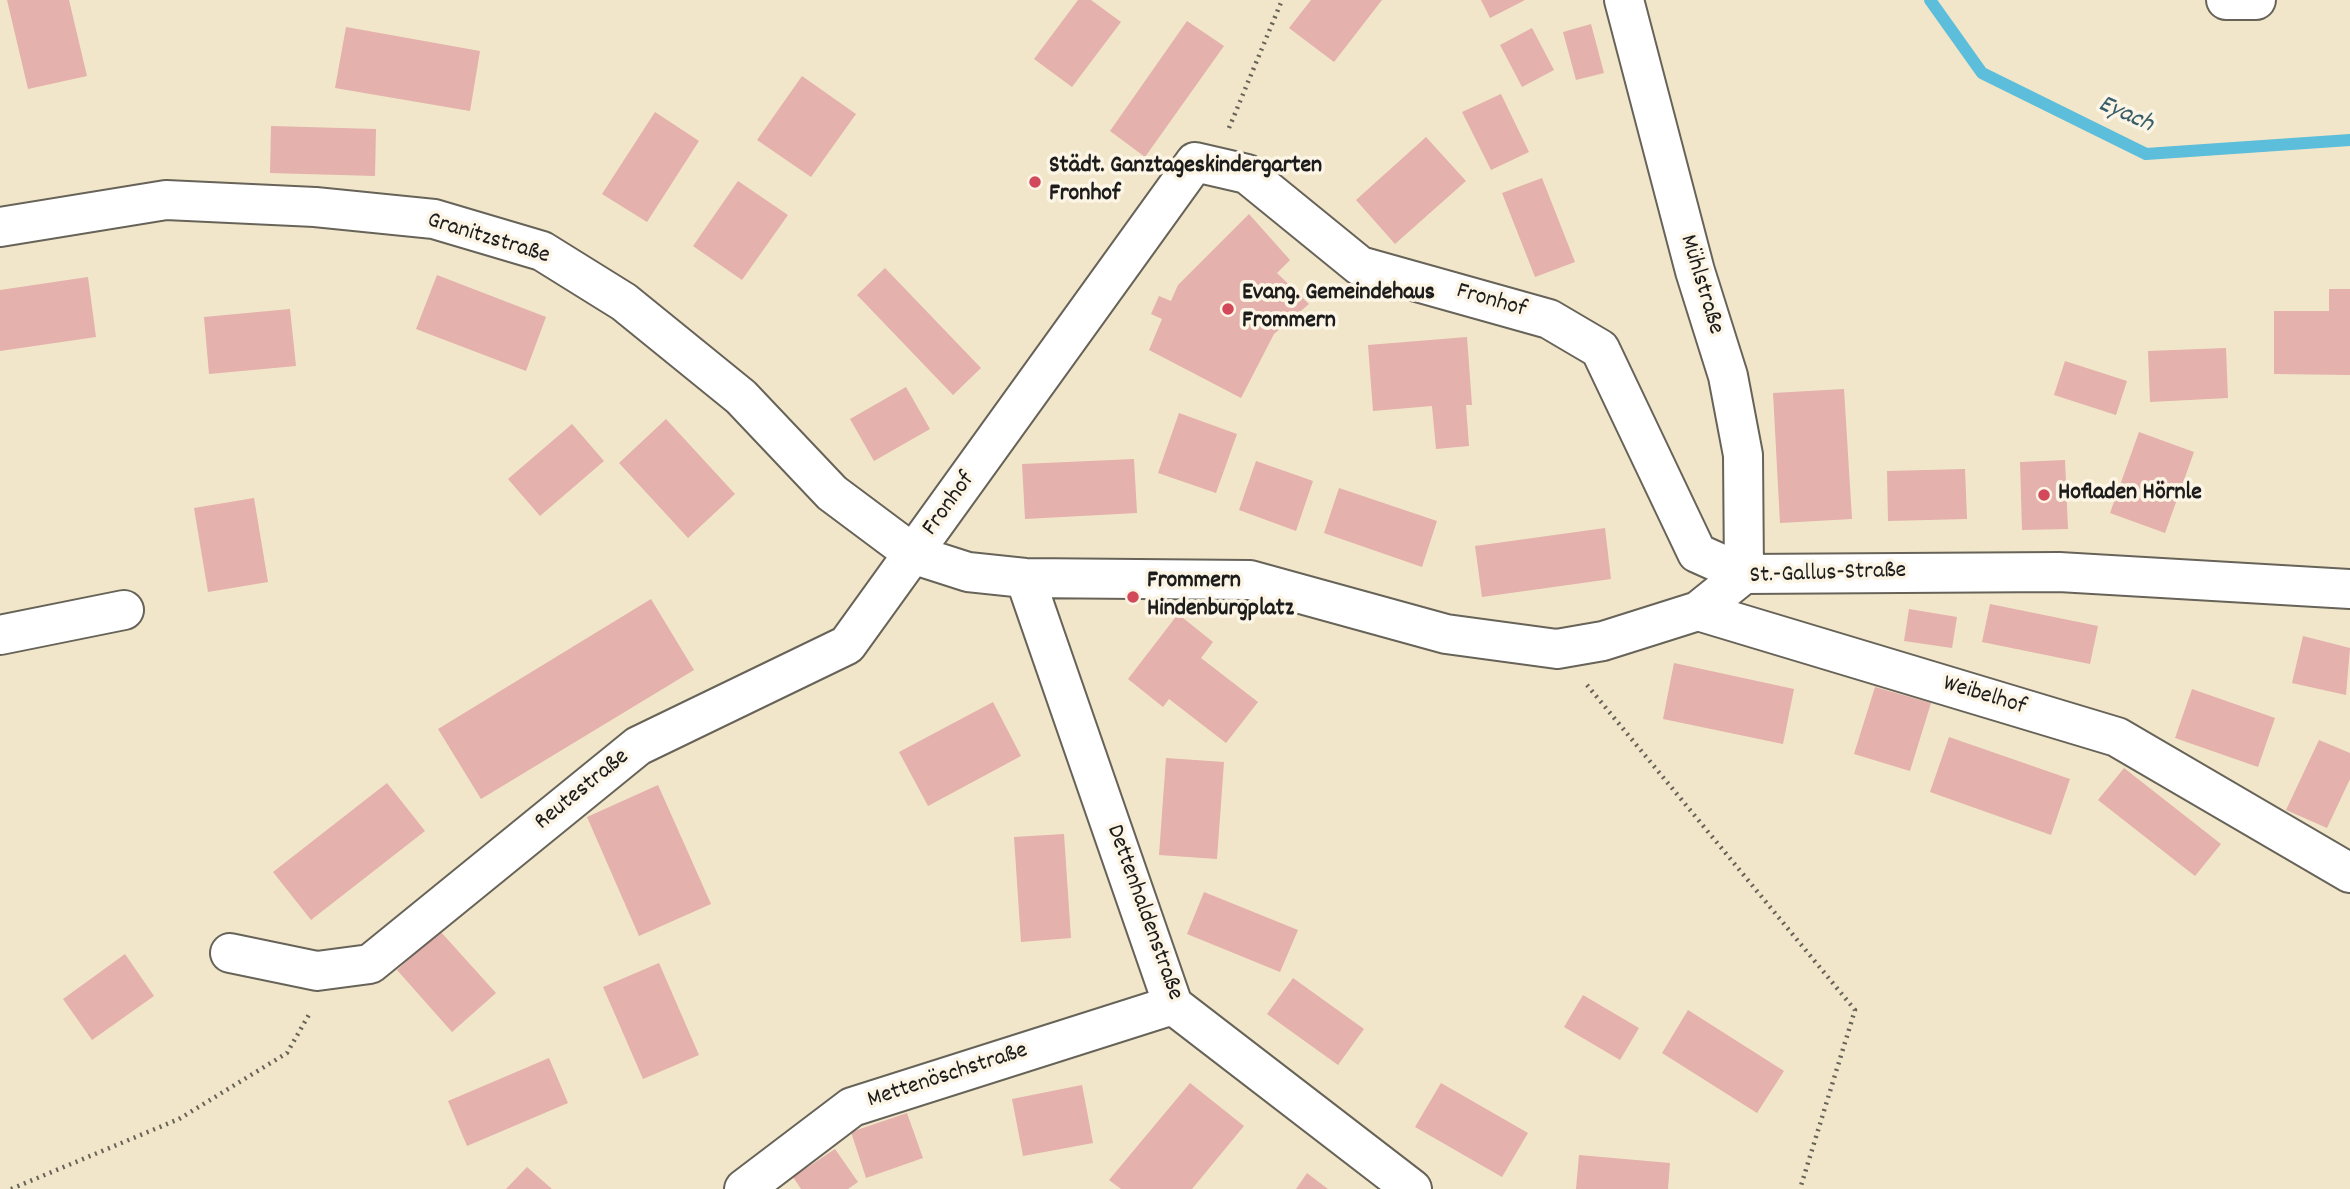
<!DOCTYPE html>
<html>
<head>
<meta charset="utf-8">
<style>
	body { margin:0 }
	canvas { display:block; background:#f1e6c9 }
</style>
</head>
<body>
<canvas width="2350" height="1189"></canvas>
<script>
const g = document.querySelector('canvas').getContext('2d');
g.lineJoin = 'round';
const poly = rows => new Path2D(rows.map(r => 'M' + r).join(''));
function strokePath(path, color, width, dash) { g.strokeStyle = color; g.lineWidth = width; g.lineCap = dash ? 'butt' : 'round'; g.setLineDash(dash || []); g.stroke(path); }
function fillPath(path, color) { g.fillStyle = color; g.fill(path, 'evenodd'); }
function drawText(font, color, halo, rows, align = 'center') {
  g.font = font + ' Dekko,sans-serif'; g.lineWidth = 7; g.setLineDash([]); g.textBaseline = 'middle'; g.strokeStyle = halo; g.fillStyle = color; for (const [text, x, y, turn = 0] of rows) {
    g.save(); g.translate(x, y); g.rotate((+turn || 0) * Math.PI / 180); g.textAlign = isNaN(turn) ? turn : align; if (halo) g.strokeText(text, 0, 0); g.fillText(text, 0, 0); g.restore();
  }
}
strokePath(poly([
	[1930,0,1982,73,2146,154,2350,140]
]), '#5cbeda', 12);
fillPath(poly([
	[7,0,69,0,87,76,28,89],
	[1078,0,1091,0,1121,22,1072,87,1034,59],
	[1311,0,1382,0,1334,62,1289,28],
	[1481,0,1525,0,1490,18],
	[1187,21,1224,46,1145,157,1110,131],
	[1591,24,1604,73,1576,80,1563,32],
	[346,27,480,51,470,111,335,88],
	[1532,28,1554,70,1522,87,1500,45],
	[802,76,856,114,811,177,757,140],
	[1501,94,1529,152,1491,170,1462,112],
	[655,112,699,141,647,222,602,194],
	[271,126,376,129,375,176,270,173],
	[1426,137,1466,181,1395,244,1356,200],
	[1542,178,1575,262,1535,277,1502,193],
	[738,181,788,215,742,280,693,246],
	[1249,214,1290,260,1277,273,1309,304,1274,334,1241,398,1149,350,1162,319,1151,314,1159,296,1171,301,1178,285],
	[885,268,981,368,953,395,857,295],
	[437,275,546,317,526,371,416,329],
	[88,277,96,337,0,351,0,290],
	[2329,289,2350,289,2350,375,2274,374,2274,311,2329,311],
	[290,309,296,366,209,374,204,317],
	[1467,337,1472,405,1466,405,1469,446,1436,449,1432,406,1373,411,1368,345],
	[2226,348,2228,398,2150,402,2148,351],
	[2065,361,2127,381,2116,415,2054,395],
	[906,387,930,429,874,461,850,419],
	[1844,389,1852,519,1780,523,1773,393],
	[1179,413,1237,434,1216,493,1158,473],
	[666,419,735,494,688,538,619,463],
	[572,424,604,461,540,516,508,479],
	[2139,432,2194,452,2165,533,2110,513],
	[1134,459,1137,513,1025,519,1022,464],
	[2065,460,2068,529,2022,530,2020,462],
	[1256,461,1313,481,1296,531,1239,510],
	[1965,469,1967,519,1888,521,1887,471],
	[1339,488,1437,521,1422,567,1324,533],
	[254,498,268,582,208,592,194,508],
	[1605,528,1611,579,1482,597,1475,546],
	[651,599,694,670,481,799,438,729],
	[1990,604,2098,626,2090,664,1982,642],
	[1909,609,1957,617,1952,648,1904,641],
	[1178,614,1213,642,1201,658,1258,702,1226,743,1169,699,1163,707,1128,679],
	[2303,636,2350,648,2346,695,2292,683],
	[1674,663,1794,689,1783,744,1663,719],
	[1875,687,1931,703,1910,771,1854,754],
	[2192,689,2275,718,2258,767,2175,738],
	[993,702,1021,756,928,806,899,752],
	[1949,737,2070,779,2051,835,1930,792],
	[2319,740,2350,753,2350,779,2327,828,2286,810],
	[1166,758,1224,762,1217,859,1159,855],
	[2124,768,2221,844,2195,876,2098,800],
	[387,783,425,831,311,920,273,872],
	[658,785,711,904,639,936,587,817],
	[1064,834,1071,938,1021,942,1014,837],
	[1204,892,1298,930,1280,972,1187,934],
	[440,931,496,993,452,1032,397,970],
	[125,954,154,996,92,1040,63,999],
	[659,963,699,1055,643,1079,603,987],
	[1293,978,1364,1029,1338,1065,1267,1014],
	[1583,995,1639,1028,1620,1060,1564,1027],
	[1688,1010,1784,1071,1757,1113,1662,1053],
	[549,1058,568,1103,467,1146,448,1101],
	[1190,1083,1244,1126,1192,1189,1121,1189,1109,1180],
	[1441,1083,1528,1133,1502,1177,1415,1127],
	[1082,1085,1093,1143,1023,1156,1012,1099],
	[907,1113,923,1158,866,1178,851,1132],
	[835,1149,858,1182,848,1189,801,1189,793,1177],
	[1579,1155,1670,1163,1668,1189,1576,1189],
	[527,1167,552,1189,506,1189],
	[1307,1173,1328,1189,1296,1189]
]), '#e4b1ac');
const minor = poly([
	[1624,0,1695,271,1728,376,1743,455,1744,574],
	[2226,0,2256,0],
	[0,227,166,200,315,207,434,219,542,251,624,302,741,397,832,493,915,555,968,572,1025,578,1250,580,1446,634,1557,649,1603,641,1698,611,1744,574,2059,572,2350,589],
	[1025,578,1173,1005,1412,1189],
	[1698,611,2117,737,2350,873],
	[0,635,124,610],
	[230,953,317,971,370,964,638,746,847,645,1195,162,1247,174,1360,266,1549,319,1600,349,1697,553,1744,574],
	[744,1189,852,1107,1173,1005]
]);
strokePath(minor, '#676359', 42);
strokePath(poly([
	[1229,128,1282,0],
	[1587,685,1855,1010,1800,1189],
	[11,1189,179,1119,287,1053,311,1011]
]), '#676359', 4.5, [2, 5]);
strokePath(minor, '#fff', 38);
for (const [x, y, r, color] of [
	[1035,182,7,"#d1495b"],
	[1228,309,7,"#d1495b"],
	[2044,495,7,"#d1495b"],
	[1133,597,7,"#d1495b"]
]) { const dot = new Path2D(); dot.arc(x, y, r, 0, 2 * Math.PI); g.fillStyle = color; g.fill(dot); strokePath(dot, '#fcf5e5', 2.5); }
drawText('bold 24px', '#1c1c1c', '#fcf5e5', [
	["Städt. Ganztageskindergarten",1049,168],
	["Fronhof",1049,196],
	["Evang. Gemeindehaus",1242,295],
	["Frommern",1242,323],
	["Hofladen Hörnle",2058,495],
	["Frommern",1147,583],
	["Hindenburgplatz",1147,611]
], 'left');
drawText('24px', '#1c1c1c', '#fcf5e5', [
	["Granitzstraße",488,240,17],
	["Mühlstraße",1700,285,73],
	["Fronhof",1491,302,16],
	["Fronhof",950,505,-54],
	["St.-Gallus-Straße",1828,575,-2],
	["Weibelhof",1984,697,17],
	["Reutestraße",583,791,-39],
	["Dettenhaldenstraße",1143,913,70],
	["Mettenöschstraße",948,1077,-18]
]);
drawText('italic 26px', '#365d68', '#fcf5e5', [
	["Eyach",2125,116,24]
]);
</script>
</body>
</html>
